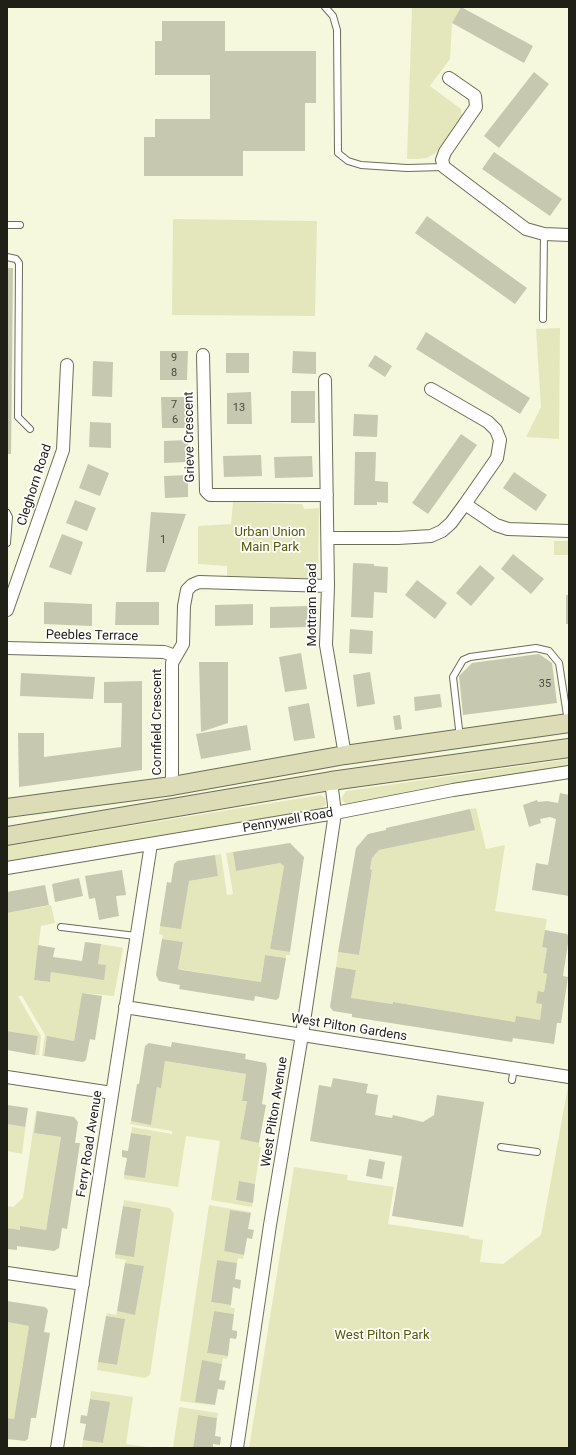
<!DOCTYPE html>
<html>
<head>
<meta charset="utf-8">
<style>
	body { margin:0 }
	#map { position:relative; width:576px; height:1455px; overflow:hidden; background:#f6f8de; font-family:Roboto,sans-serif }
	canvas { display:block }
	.frame { position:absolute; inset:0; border:8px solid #1f2016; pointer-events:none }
</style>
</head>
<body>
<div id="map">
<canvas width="576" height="1455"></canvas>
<div class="frame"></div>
</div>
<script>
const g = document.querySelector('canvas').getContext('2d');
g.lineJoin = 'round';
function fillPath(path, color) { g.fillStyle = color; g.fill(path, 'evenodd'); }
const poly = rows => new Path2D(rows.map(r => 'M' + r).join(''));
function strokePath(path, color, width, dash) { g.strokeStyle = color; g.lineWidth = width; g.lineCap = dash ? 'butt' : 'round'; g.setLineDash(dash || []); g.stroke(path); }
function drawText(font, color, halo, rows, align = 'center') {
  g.font = font + ' Roboto,sans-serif'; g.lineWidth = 3.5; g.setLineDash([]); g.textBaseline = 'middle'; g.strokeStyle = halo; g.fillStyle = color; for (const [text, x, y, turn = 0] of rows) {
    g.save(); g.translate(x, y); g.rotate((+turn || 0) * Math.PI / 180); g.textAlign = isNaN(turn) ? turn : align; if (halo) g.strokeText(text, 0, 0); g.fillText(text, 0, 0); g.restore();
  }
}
fillPath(poly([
	[412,7,461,7,452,23,450,59,430,86,461,109,462,116,436,153,427,158,418,159,407,159],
	[173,219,317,221,315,316,172,315],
	[560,328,559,439,526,437,541,407,536,329],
	[233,502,302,504,304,509,319,508,318,579,227,576,227,566,198,564,198,526,231,524],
	[554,541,569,541,569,555,554,555],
	[569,759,569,766,480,779,347,805,341,799,346,791],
	[321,795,325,798,326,804,319,811,7,862,7,846],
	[476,808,486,849,505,845,495,911,547,919,542,947,547,948,543,973,547,974,544,992,538,991,542,1004,540,1020,515,1022,393,1002,393,1004,351,998,356,970,336,967,338,952,359,955,372,870,370,869,372,858,379,850,474,830,470,809],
	[233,852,236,871,280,863,284,866,270,949,290,952,290,955,286,955,286,958,265,955,261,982,178,969,183,942,162,939,163,935,159,934,160,926,189,881,218,876,215,855,221,854,227,895,233,894,226,853],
	[51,905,55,923,41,926,34,980,50,982,51,972,106,965,98,964,101,944,123,948,114,996,82,993,74,1041,47,1037,44,1056,42,1056,45,1035,22,996,18,996,41,1036,39,1055,35,1055,38,1036,7,1031,7,913],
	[165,1061,246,1074,242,1100,247,1101,240,1139,259,1143,259,1147,261,1147,255,1184,239,1182,236,1200,253,1203,252,1207,211,1200,220,1141,186,1136,178,1187,124,1179,124,1175,145,1177,151,1136,131,1133,132,1127,172,1134,172,1131,130,1124,131,1121,151,1124,157,1087,161,1087],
	[568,1086,569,1448,249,1448,294,1167,348,1175,347,1180,394,1187,388,1224,469,1236,469,1238,483,1240,480,1262,503,1264,541,1235],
	[28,1108,22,1154,7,1151,7,1124,25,1127],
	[36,1111,37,1111,34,1133,61,1137,46,1230,20,1227,20,1230,7,1228,7,1206,13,1207,23,1198],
	[124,1200,170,1208,174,1214,150,1375,145,1378,97,1370,98,1362,117,1365,124,1319,106,1316,107,1313,116,1315,117,1311,135,1314,144,1266,125,1263,126,1260,115,1258,115,1254,136,1245,141,1209,123,1206],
	[209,1205,251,1212,251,1213,230,1210,224,1251,244,1255,243,1259,238,1258,237,1263,217,1260,211,1302,231,1305,230,1308,235,1308,234,1314,214,1311,207,1353,228,1356,227,1359,223,1358,222,1364,202,1361,196,1402,215,1406,180,1401],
	[7,1322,29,1326,14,1419,7,1418],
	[91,1391,133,1397,126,1444,155,1448,82,1448,83,1440,103,1443,109,1402,90,1399],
	[179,1407,218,1413,217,1418,198,1415,193,1448,173,1448]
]), '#e4e7bc');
fillPath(poly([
	[461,7,533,46,524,63,452,23],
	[162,21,225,21,225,51,316,51,316,103,305,103,305,151,243,151,243,176,144,176,144,137,155,137,155,119,210,119,210,75,155,75,155,41,162,41],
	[534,72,549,84,499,148,484,136],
	[494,152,562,199,550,216,482,169],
	[427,216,527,288,515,304,415,233],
	[7,268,13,268,11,454,7,454],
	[426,332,530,398,520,414,416,349],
	[160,351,188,351,187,380,160,380],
	[293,351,316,352,316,374,292,373],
	[226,353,249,353,249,373,226,373],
	[375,355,392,366,385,377,368,366],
	[93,361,113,362,112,397,92,396],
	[291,391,315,391,315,423,291,423],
	[251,392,252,424,227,424,227,393],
	[161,397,188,397,188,428,162,428],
	[354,414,378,415,377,437,353,436],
	[90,422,111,423,111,448,89,447],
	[461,434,477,445,428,514,412,503],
	[188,440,188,462,164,463,164,441],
	[355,452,376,452,375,481,388,482,388,503,377,502,377,505,354,505],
	[261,455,262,476,224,477,223,456],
	[312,456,313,477,275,478,274,457],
	[88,464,109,473,100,496,79,488],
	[514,472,547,495,536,511,503,488],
	[188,475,188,497,165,498,164,476],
	[75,500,96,508,87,531,66,523],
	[151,512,186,514,165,572,146,572],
	[62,534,83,542,71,575,49,567],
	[513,554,544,579,531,594,501,569],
	[353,563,374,564,374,566,388,567,387,593,374,592,373,618,351,617],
	[480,565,495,578,471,606,456,593],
	[417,580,447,603,435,619,405,595],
	[566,595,569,595,569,624,566,624],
	[44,602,92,604,92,626,44,624],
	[116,602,159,602,159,625,115,625],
	[253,604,253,625,215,626,215,605],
	[308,606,308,627,270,628,270,607],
	[350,629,373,631,372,654,349,653],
	[301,653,307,689,285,692,279,657],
	[539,654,552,663,557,703,463,715,459,676,472,663],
	[199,662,228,662,228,723,201,732],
	[370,672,375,704,357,707,353,675],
	[21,673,95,677,93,699,20,696],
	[142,681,142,770,19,787,18,733,44,733,44,757,121,747,122,703,104,703,104,682],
	[440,694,442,707,415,711,414,697],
	[309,703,315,738,294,741,288,707],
	[400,715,402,729,395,730,393,716],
	[247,725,251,750,201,759,196,734],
	[560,793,569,795,569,896,532,890,536,863,548,865,556,819,550,817,540,819,541,823,529,827,523,805,537,800,538,802,547,801,558,803],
	[470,809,475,830,379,850,372,858,370,869,372,870,359,955,338,952,356,848,368,834,386,830,386,828],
	[290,843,304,857,290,952,270,949,284,866,280,863,236,871,233,852],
	[215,855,218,876,189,881,181,929,160,926,167,882,171,883,174,864,177,861],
	[122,870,126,895,116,896,119,916,99,920,95,898,89,899,85,876],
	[79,878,83,896,55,902,52,884],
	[45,885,49,905,7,913,7,892],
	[545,930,567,934,569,937,563,976,568,977,561,1023,557,1023,554,1044,513,1038,512,1042,352,1017,352,1014,333,1011,330,1007,336,967,356,970,351,998,393,1004,393,1002,515,1022,516,1016,540,1020,542,1004,536,1003,538,991,544,992,547,974,543,973,547,948,542,947],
	[162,939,183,942,178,969,182,970,261,982,265,955,286,958,279,998,276,1000,255,996,254,1001,179,989,180,985,159,981,156,975],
	[85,942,101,944,98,964,106,965,104,980,51,972,50,982,34,980,38,945,55,948,53,957,82,961],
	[82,993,102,996,95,1040,90,1039,86,1060,83,1062,44,1056,47,1036,74,1041],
	[7,1031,38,1036,35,1055,7,1050],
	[172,1042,246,1054,245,1059,266,1063,267,1069,262,1104,266,1105,259,1143,240,1139,247,1101,242,1101,246,1074,165,1061,161,1088,157,1087,151,1125,131,1121,137,1084,139,1084,145,1046,149,1043,171,1047],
	[333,1078,368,1084,366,1093,378,1095,375,1115,392,1118,393,1115,423,1122,434,1115,437,1095,484,1102,463,1227,392,1216,402,1156,310,1141,319,1085,331,1087],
	[7,1105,28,1108,25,1127,7,1124],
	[37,1111,74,1117,78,1122,75,1143,80,1143,67,1229,62,1228,59,1248,54,1251,17,1246,17,1250,7,1249,7,1228,20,1230,20,1226,46,1230,61,1137,34,1133],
	[131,1133,151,1136,145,1178,124,1175,127,1158,122,1157,122,1150,128,1151],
	[369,1159,385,1162,382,1179,366,1176],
	[239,1181,255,1184,253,1203,236,1200],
	[123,1206,141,1209,134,1257,115,1254],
	[230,1210,251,1213,248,1229,254,1230,252,1239,247,1238,244,1255,224,1251],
	[217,1260,237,1263,235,1279,241,1280,240,1289,233,1287,231,1305,211,1302],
	[125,1263,144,1266,135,1315,117,1311],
	[7,1301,45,1307,48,1310,44,1332,50,1333,36,1418,31,1418,28,1439,25,1441,7,1439,7,1418,14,1419,29,1326,7,1322],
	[214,1311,234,1314,232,1330,237,1331,237,1335,236,1339,230,1338,228,1356,207,1353],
	[106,1316,125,1319,117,1365,98,1362],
	[202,1360,222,1364,219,1380,226,1381,225,1385,224,1390,218,1389,215,1405,195,1402],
	[90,1399,110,1402,103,1443,83,1440,86,1424,80,1423,81,1415,87,1416],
	[198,1415,217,1418,215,1436,221,1437,220,1445,213,1444,213,1448,193,1448]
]), '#c6c8af');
const lane = poly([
	[325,7,333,16,337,30,338,153,348,161,361,165,407,168,444,167],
	[7,225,20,225],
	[7,257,16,259,19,263,18,417,30,429],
	[543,319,544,234],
	[7,513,9,517,7,543],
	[460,738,453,677,463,660,470,657,536,648,549,651,559,663,568,722],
	[61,927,136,936],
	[512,1080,514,1068],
	[501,1147,537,1152]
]);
const street = poly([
	[449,78,475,96,476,107,445,152,442,160,444,167,526,229,544,234,569,235],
	[203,355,206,491,210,495,327,495],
	[325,380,328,586,326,645,345,755],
	[431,389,488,422,496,430,500,440,497,458,465,504],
	[328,538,398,538,431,536,442,531,451,523,465,504,496,525,508,529,569,531],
	[7,610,63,450,67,365],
	[7,648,164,652,175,656],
	[172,786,172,663,183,644,184,606,187,590,192,585,199,582,328,586],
	[7,868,335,813,453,790,569,772],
	[125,1007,569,1077],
	[7,1077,112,1093],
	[7,1273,83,1284],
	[57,1448,151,844],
	[237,1448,270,1225,302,1035,335,813,331,781]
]);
const secondary = poly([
	[7,808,172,786,345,755,569,723],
	[7,836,331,781,569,748]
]);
strokePath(lane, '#6c6d57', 8);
strokePath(street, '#6c6d57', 14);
strokePath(secondary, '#6c6d57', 20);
strokePath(lane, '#fff', 6);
strokePath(street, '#fff', 12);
strokePath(secondary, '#dcddb7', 18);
drawText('11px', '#494a3c', null, [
	["9",174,358],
	["8",174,373],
	["7",174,405],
	["13",239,408],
	["6",175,420],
	["1",163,540],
	["35",545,684]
]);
drawText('13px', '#1f2016', '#fff', [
	["Grieve Crescent",190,437,-91],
	["Cleghorn Road",35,485,-72],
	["Mottram Road",313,605,-90],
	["Peebles Terrace",92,636,1],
	["Cornfield Crescent",158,722,-90],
	["Pennywell Road",288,821,-10],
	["West Pilton Gardens",349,1028,9],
	["West Pilton Avenue",275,1112,-81],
	["Ferry Road Avenue",90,1144,-81]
]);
drawText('13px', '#575909', '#fff', [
	["Urban Union",270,533],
	["Main Park",270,548],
	["West Pilton Park",382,1336]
]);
</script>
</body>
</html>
